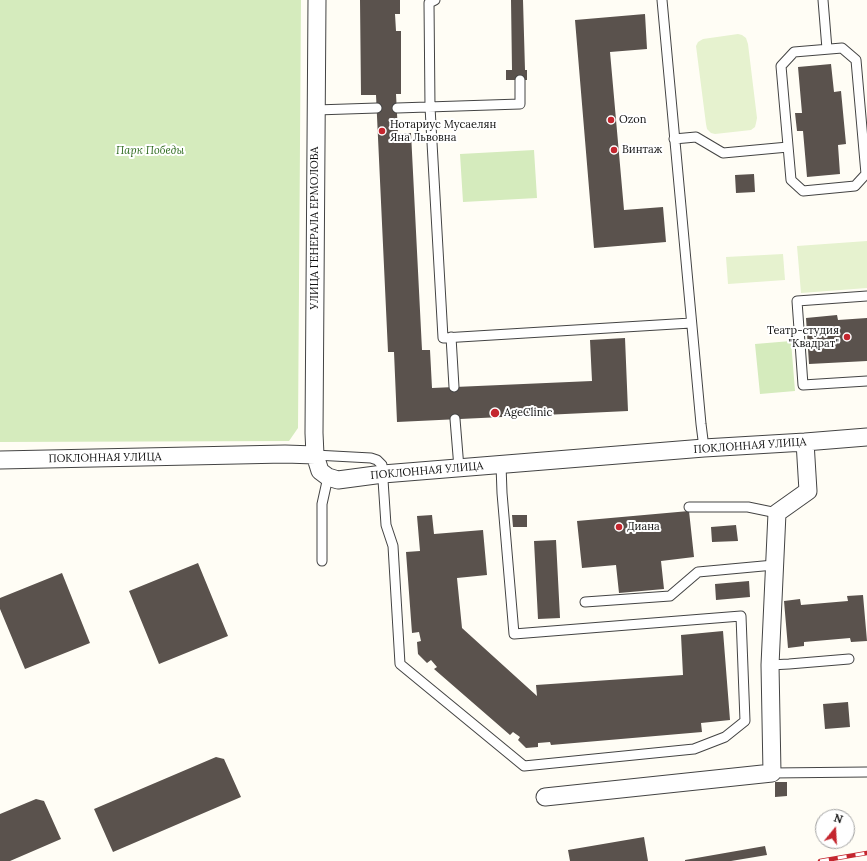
<!DOCTYPE html>
<html>
<head>
<meta charset="utf-8">
<style>
	body { margin:0 }
	#map { position:relative; width:867px; height:861px; overflow:hidden; background:#fffdf5; font-family:Lora,serif }
	canvas { display:block }
	.north { position:absolute; left:815px; top:809px; width:40px; height:40px; box-sizing:border-box; background:#fff; border:1px solid #a0a0a0; border-radius:50%; rotate:18deg; font-size:11px; font-weight:700; line-height:16px; text-align:center; color:#111 }
	.north::after { content:''; display:block; margin:auto; width:14px; height:18px; background:#c4262e; clip-path:polygon(50% 0,100% 100%,50% 72%,0 100%) }
</style>
</head>
<body>
<div id="map">
<canvas width="867" height="861"></canvas>
<div class="north">N</div>
</div>
<script>
const g = document.querySelector('canvas').getContext('2d');
g.lineJoin = 'round';
function fillPath(path, color) { g.fillStyle = color; g.fill(path, 'evenodd'); }
const poly = rows => new Path2D(rows.map(r => 'M' + r).join(''));
function strokePath(path, color, width, dash) { g.strokeStyle = color; g.lineWidth = width; g.lineCap = dash ? 'butt' : 'round'; g.setLineDash(dash || []); g.stroke(path); }
function drawText(font, color, halo, rows, align = 'center') {
  g.font = font + ' Lora,serif'; g.lineWidth = 4; g.setLineDash([]); g.textBaseline = 'middle'; g.strokeStyle = halo; g.fillStyle = color; for (const [text, x, y, turn = 0] of rows) {
    g.save(); g.translate(x, y); g.rotate((+turn || 0) * Math.PI / 180); g.textAlign = isNaN(turn) ? turn : align; if (halo) g.strokeText(text, 0, 0); g.fillText(text, 0, 0); g.restore();
  }
}
fillPath(poly([
	[0,0,301,0,298,428,289,441,0,442],
	[534,150,537,198,463,202,460,154],
	[791,341,795,391,760,394,755,344]
]), '#d5ebbd');
fillPath(poly([
	[738,34,742,35,746,38,748,44,757,118,756,123,755,127,751,130,715,134,711,133,707,129,706,124,696,46,698,42,703,39],
	[867,241,867,288,801,293,797,246],
	[783,254,785,280,728,284,726,257]
]), '#e6f2cf');
fillPath(poly([
	[360,0,400,0,400,14,395,14,396,31,401,31,401,94,396,94,398,133,411,133,422,350,430,350,432,388,592,381,590,340,625,338,628,411,397,422,394,352,388,352,376,95,361,95],
	[511,0,523,0,525,70,527,70,527,80,506,80,506,70,512,70],
	[645,14,647,49,610,52,624,210,663,207,666,242,594,248,575,20],
	[831,64,834,92,841,91,846,144,838,145,840,174,807,177,803,131,797,131,795,113,802,113,798,67],
	[754,174,755,192,736,193,735,175],
	[837,315,838,320,867,318,867,361,809,364,806,318],
	[689,511,694,557,661,561,664,589,619,593,616,565,582,568,577,521],
	[432,515,434,534,483,530,487,575,457,578,462,628,537,696,536,685,683,675,681,635,723,631,730,720,701,723,702,732,551,745,550,742,538,743,538,747,526,748,518,740,520,737,513,732,510,735,434,669,437,667,431,660,427,663,418,654,417,642,421,641,419,632,412,633,406,552,420,551,417,516],
	[512,515,527,515,527,527,513,527],
	[736,525,738,541,712,542,711,527],
	[556,540,560,618,538,619,534,541],
	[198,563,228,636,159,664,129,591],
	[62,573,90,643,25,669,0,609,0,598],
	[749,581,750,597,716,600,715,584],
	[863,595,867,641,851,642,850,638,804,642,804,646,788,648,784,601,800,599,801,605,848,601,847,596],
	[848,702,850,727,825,729,823,704],
	[216,757,224,759,241,797,113,852,94,809],
	[775,782,787,782,787,796,775,797],
	[36,799,44,801,61,839,10,861,0,861,0,814],
	[644,837,648,861,570,861,568,850],
	[765,846,767,855,731,861,685,861,685,860]
]), '#5a524d');
const service = poly([
	[435,0,429,3,430,107,443,338,691,323],
	[662,0,701,424,704,448],
	[823,0,827,49],
	[842,48,856,60,866,174,855,186,803,191,791,180,781,66,794,52,842,48],
	[397,108,520,104,520,80],
	[316,110,377,108],
	[674,139,696,137,723,153,788,147],
	[867,296,797,301,803,385,867,381],
	[451,337,454,387],
	[455,419,459,468],
	[315,455,371,458,377,460,382,465,386,525,393,546,400,664,524,766,694,749,725,737,745,721,741,616,514,634,502,493,501,465],
	[689,507,748,507,777,513],
	[322,561,322,504,328,477],
	[585,602,670,596,698,572,774,565],
	[770,665,789,664,849,659],
	[772,773,867,772]
]);
const minor = poly([
	[317,0,314,433,315,455,320,471,328,477,338,480,383,474,704,448,805,442,867,437],
	[0,460,285,454,315,455],
	[545,797,772,773,770,665,777,513,808,491,805,442]
]);
strokePath(service, '#444', 11);
strokePath(minor, '#444', 19);
strokePath(service, '#fff', 9);
strokePath(minor, '#fff', 17);
const rail = poly([
	[820,861,867,853]
]);
strokePath(rail, '#c4262e', 4.5);
strokePath(rail, '#fff', 3, [9]);
for (const [x, y, r, color] of [
	[611,120,4,"#c4262e"],
	[382,131,4,"#c4262e"],
	[614,150,4,"#c4262e"],
	[847,337,4,"#c4262e"],
	[495,413,5,"#c4262e"],
	[619,527,4,"#c4262e"]
]) { const dot = new Path2D(); dot.arc(x, y, r, 0, 2 * Math.PI); g.fillStyle = color; g.fill(dot); strokePath(dot, '#fff', 1.5); }
drawText('11px', '#111', '#fff', [
	["Ozon",619,120],
	["Нотариус Мусаелян",390,125],
	["Яна Львовна",390,138],
	["Винтаж",622,150],
	["Театр-студия",839,331,"right"],
	["\"Квадрат\"",839,344,"right"],
	["AgeClinic",504,413],
	["Диана",627,527]
], 'left');
drawText('italic 11px', '#2f6b1f', '#fff', [
	["Парк Победы",150,151]
]);
drawText('11px', '#111', '#fff', [
	["УЛИЦА ГЕНЕРАЛА ЕРМОЛОВА",315,228,-90],
	["ПОКЛОННАЯ УЛИЦА",750,446,-4],
	["ПОКЛОННАЯ УЛИЦА",105,458,-1],
	["ПОКЛОННАЯ УЛИЦА",427,471,-5]
]);
</script>
</body>
</html>
